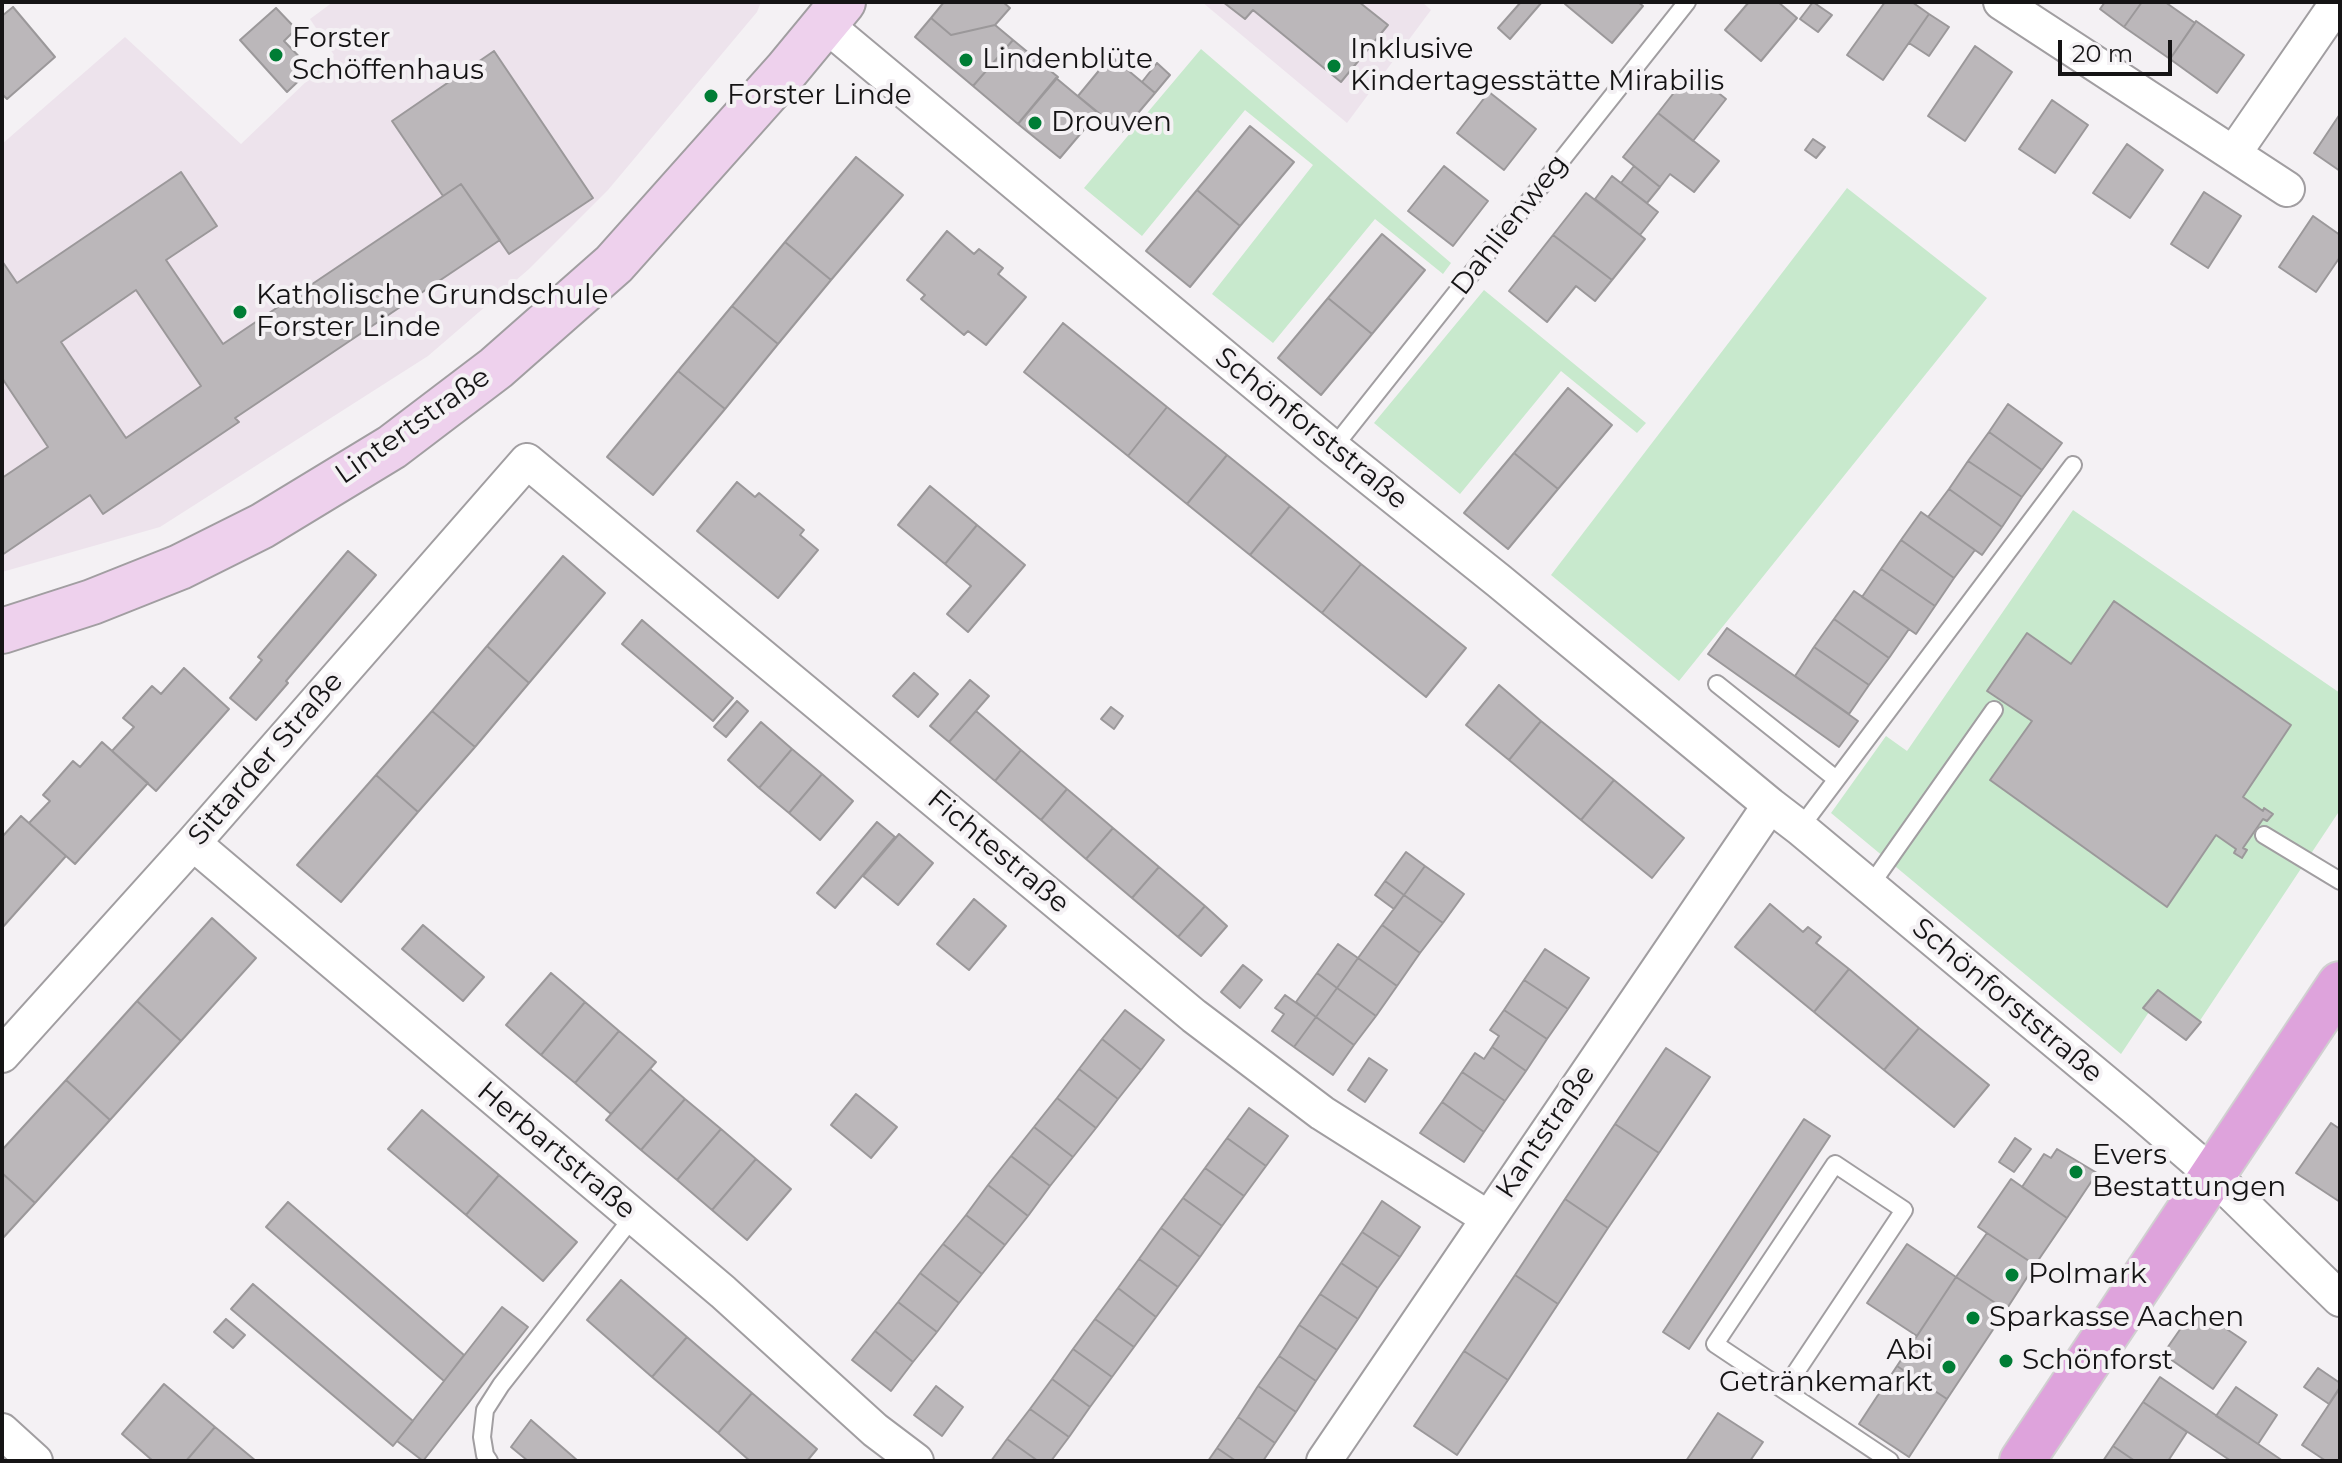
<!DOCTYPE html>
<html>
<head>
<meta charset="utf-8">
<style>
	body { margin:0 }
	#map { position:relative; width:2342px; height:1463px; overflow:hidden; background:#f4f1f4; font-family:Montserrat,sans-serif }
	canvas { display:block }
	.frame { position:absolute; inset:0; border:4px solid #151415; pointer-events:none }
	.scale { position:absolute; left:2058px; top:40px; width:114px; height:36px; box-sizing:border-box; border:4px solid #151415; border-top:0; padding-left:10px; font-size:24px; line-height:28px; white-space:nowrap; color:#151415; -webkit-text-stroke:6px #f4f1f4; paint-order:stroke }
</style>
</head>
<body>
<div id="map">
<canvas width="2342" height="1463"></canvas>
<div class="frame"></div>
<div class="scale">20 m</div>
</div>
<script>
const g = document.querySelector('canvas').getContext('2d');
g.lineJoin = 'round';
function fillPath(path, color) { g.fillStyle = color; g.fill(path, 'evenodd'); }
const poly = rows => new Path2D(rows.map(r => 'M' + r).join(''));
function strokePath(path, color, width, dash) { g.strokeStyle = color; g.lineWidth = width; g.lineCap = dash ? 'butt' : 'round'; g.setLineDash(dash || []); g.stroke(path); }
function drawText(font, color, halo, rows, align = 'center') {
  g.font = font + ' Montserrat,sans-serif'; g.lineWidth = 8; g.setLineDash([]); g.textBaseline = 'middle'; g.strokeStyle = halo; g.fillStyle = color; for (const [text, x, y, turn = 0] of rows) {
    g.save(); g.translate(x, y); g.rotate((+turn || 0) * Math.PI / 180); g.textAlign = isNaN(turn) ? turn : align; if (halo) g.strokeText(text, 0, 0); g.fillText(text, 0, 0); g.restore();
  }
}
fillPath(poly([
	[333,2,761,2,757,12,608,190,529,269,428,356,160,527,2,572,2,144,125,37,241,144,334,55,310,19],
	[1202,2,1422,2,1431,10,1347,123]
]), '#ede3ec');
fillPath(poly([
	[1201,49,1451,263,1443,274,1375,219,1273,343,1212,294,1313,165,1245,110,1142,236,1084,188],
	[1847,188,1987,298,1679,681,1551,575],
	[1484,290,1646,423,1637,433,1561,371,1460,494,1374,423],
	[2073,510,2340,693,2340,810,2199,1022,2158,991,2143,1008,2149,1012,2121,1054,1831,813,1886,736,1907,751]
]), '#c8e9cd');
const building = poly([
	[944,2,1003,2,1010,8,995,25,951,35,931,18,944,2],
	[1223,2,1359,2,1388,25,1341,82,1253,10,1245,19,1223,2],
	[1521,2,1542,2,1510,39,1498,28,1521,2],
	[1567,2,1638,2,1643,6,1612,43,1565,4,1567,2],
	[1749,2,1778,2,1797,18,1761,61,1725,30,1749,2],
	[1813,2,1832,15,1818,32,1800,19,1813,2],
	[1885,2,1912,2,1929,14,1883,80,1847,55,1885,2],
	[2105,2,2142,2,2124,27,2100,9,2105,2],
	[2142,2,2165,2,2195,23,2170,59,2124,27,2142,2],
	[13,7,55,57,7,99,2,94,2,16,13,7],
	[276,8,296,29,284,41,311,69,287,92,240,40,276,8],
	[1929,14,1949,27,1929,56,1909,43,1929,14],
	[931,18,951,35,995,25,1013,40,973,86,915,37,931,18],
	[2196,21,2244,55,2217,93,2170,59,2196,21],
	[1013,40,1058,77,1018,124,973,86,1013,40],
	[1975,46,2012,72,1965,141,1928,116,1975,46],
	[494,51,593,198,509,254,461,184,443,196,392,121,494,51],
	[1111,56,1155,93,1122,132,1078,96,1111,56],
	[1157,63,1170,75,1155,93,1142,82,1157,63],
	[1691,71,1726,99,1693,141,1658,113,1691,71],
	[1056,78,1098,113,1060,158,1018,124,1056,78],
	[1489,92,1536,129,1504,170,1457,133,1489,92],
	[2052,100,2088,125,2055,173,2019,149,2052,100],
	[1658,113,1719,161,1694,192,1670,174,1660,187,1623,157,1658,113],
	[2340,114,2340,171,2314,153,2340,114],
	[1250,126,1294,162,1240,226,1197,190,1250,126],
	[1813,139,1825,147,1816,158,1805,150,1813,139],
	[2127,144,2163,170,2130,218,2093,193,2127,144],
	[856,157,903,195,831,280,785,242,856,157],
	[1444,166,1488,201,1453,246,1408,211,1444,166],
	[1634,166,1660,187,1647,203,1621,183,1634,166],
	[181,172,217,226,166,260,223,344,461,184,500,240,235,418,239,422,103,514,90,495,2,555,2,478,48,447,2,378,2,261,17,283,181,172],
	[136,290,201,386,126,438,61,342,136,290],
	[1612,176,1658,212,1640,235,1595,199,1612,176],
	[1197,190,1240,226,1190,287,1146,251,1197,190],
	[2204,192,2241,216,2208,268,2171,244,2204,192],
	[1586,193,1645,239,1612,280,1553,235,1586,193],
	[2313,216,2340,235,2340,257,2316,292,2279,267,2313,216],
	[947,231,974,254,979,249,1003,268,998,274,1026,297,986,345,968,331,964,335,921,299,925,295,907,280,947,231],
	[1382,234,1425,270,1372,334,1328,298,1382,234],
	[1553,235,1612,280,1595,301,1576,286,1547,322,1509,291,1553,235],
	[785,242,831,280,778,344,732,306,785,242],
	[1328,298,1372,334,1321,395,1278,358,1328,298],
	[732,306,778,344,725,409,678,371,732,306],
	[1063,323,1167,407,1128,456,1024,372,1063,323],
	[678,371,725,409,653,495,607,457,678,371],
	[1568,388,1612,425,1558,489,1514,453,1568,388],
	[2008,404,2062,443,2042,470,1989,432,2008,404],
	[1167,407,1227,455,1187,504,1128,456,1167,407],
	[1989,432,2042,470,2022,497,1968,461,1989,432],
	[1514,453,1558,489,1508,549,1464,513,1514,453],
	[1227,455,1290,506,1250,555,1187,504,1227,455],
	[1968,461,2022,497,2002,527,1949,489,1968,461],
	[737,482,755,497,759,493,804,530,800,535,818,550,778,598,697,531,737,482],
	[930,486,977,525,945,564,898,525,930,486],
	[1949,489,2002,527,1982,555,1928,517,1949,489],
	[1290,506,1361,564,1322,613,1250,555,1290,506],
	[1921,512,1975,550,1954,578,1901,540,1921,512],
	[977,525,1025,565,968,632,947,614,971,586,945,564,977,525],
	[1901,540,1954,578,1935,606,1881,569,1901,540],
	[348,551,376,575,286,681,288,683,256,720,230,698,262,660,258,657,348,551],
	[563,556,605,593,529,683,487,646,563,556],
	[1361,564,1466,648,1426,697,1322,613,1361,564],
	[1881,569,1935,606,1916,634,1862,597,1881,569],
	[1854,591,1909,629,1889,658,1834,619,1854,591],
	[2114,601,2291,725,2243,797,2263,811,2264,808,2273,814,2267,821,2263,819,2243,848,2247,850,2242,858,2234,853,2236,849,2216,835,2167,907,1990,780,2032,721,1987,691,2027,633,2071,664,2114,601],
	[1834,619,1889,658,1869,685,1814,647,1834,619],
	[642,620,733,698,713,721,622,644,642,620],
	[1727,628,1858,721,1839,747,1708,654,1727,628],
	[487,646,529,683,475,747,432,711,487,646],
	[1814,647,1869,685,1849,714,1795,676,1814,647],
	[184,668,229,709,156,791,112,751,134,727,123,718,152,686,161,694,184,668],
	[914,673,938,694,918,717,893,696,914,673],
	[970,680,989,696,949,742,930,726,970,680],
	[1499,685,1541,721,1509,760,1466,725,1499,685],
	[737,701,748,711,726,737,714,727,737,701],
	[1111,707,1123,716,1114,729,1101,719,1111,707],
	[432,711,475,747,418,812,376,775,432,711],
	[976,711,1021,750,995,781,949,742,976,711],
	[1541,721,1614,780,1581,820,1509,760,1541,721],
	[761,722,792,749,759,788,728,760,761,722],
	[102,742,148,783,75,864,29,823,50,801,43,795,73,761,80,767,102,742],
	[792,749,822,774,789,813,759,788,792,749],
	[1021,750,1067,789,1041,820,995,781,1021,750],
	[822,774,853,801,820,840,789,813,822,774],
	[376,775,418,812,341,902,297,865,376,775],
	[1614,780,1684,838,1652,878,1581,820,1614,780],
	[1067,789,1113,828,1086,859,1041,820,1067,789],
	[21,816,66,856,2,928,2,837,21,816],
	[877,822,895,837,835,908,817,893,877,822],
	[1113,828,1159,867,1132,898,1086,859,1113,828],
	[899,834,933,863,898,905,863,876,899,834],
	[1406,852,1425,866,1404,895,1385,881,1406,852],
	[1425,866,1464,894,1443,923,1404,895,1425,866],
	[1159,867,1205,906,1178,937,1132,898,1159,867],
	[1385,881,1404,895,1394,909,1375,895,1385,881],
	[1404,895,1443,923,1420,953,1382,925,1404,895],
	[974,899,1006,926,969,970,937,944,974,899],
	[1770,904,1803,932,1808,927,1821,937,1816,943,1849,969,1814,1012,1735,947,1770,904],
	[1205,906,1227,926,1201,956,1178,937,1205,906],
	[212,918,256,958,181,1041,137,1001,212,918],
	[423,925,484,977,463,1001,402,949,423,925],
	[1382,925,1420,953,1397,986,1358,958,1382,925],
	[1338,944,1358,958,1337,988,1317,973,1338,944],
	[1545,949,1589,978,1568,1009,1524,980,1545,949],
	[1358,958,1397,986,1376,1016,1337,988,1358,958],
	[1243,965,1262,980,1240,1008,1221,992,1243,965],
	[1849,969,1919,1028,1884,1070,1814,1012,1849,969],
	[551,973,585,1002,541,1055,506,1025,551,973],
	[1317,973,1337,988,1316,1017,1296,1002,1317,973],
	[1524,980,1568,1009,1547,1039,1504,1010,1524,980],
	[1337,988,1376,1016,1354,1045,1316,1017,1337,988],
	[2158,990,2201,1022,2186,1040,2143,1008,2158,990],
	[1285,995,1316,1017,1294,1047,1272,1031,1284,1014,1275,1008,1285,995],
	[137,1001,181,1041,110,1120,66,1080,137,1001],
	[585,1002,619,1031,575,1083,541,1055,585,1002],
	[1125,1010,1164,1040,1141,1070,1102,1039,1125,1010],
	[1504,1010,1547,1039,1526,1071,1492,1047,1499,1036,1490,1030,1504,1010],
	[1316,1017,1354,1045,1333,1075,1294,1047,1316,1017],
	[1919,1028,1989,1085,1954,1127,1884,1070,1919,1028],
	[619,1031,656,1062,611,1114,575,1083,619,1031],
	[1102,1039,1141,1070,1118,1099,1079,1069,1102,1039],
	[1492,1047,1526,1071,1505,1101,1462,1072,1475,1053,1484,1059,1492,1047],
	[1666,1048,1710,1077,1659,1153,1615,1124,1666,1048],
	[1369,1058,1387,1070,1365,1102,1348,1090,1369,1058],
	[650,1069,685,1099,641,1150,606,1120,650,1069],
	[1079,1069,1118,1099,1096,1128,1057,1098,1079,1069],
	[1462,1072,1505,1101,1484,1132,1442,1102,1462,1072],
	[66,1080,110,1120,35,1203,2,1173,2,1150,66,1080],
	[856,1094,897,1127,871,1158,831,1125,856,1094],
	[1057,1098,1096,1128,1073,1157,1034,1127,1057,1098],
	[685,1099,721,1129,677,1180,641,1150,685,1099],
	[1442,1102,1484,1132,1464,1162,1420,1133,1442,1102],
	[1249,1108,1288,1136,1266,1166,1227,1138,1249,1108],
	[422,1110,499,1175,466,1215,388,1149,422,1110],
	[1804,1119,1830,1136,1689,1349,1663,1332,1804,1119],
	[2331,1123,2340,1129,2340,1202,2296,1173,2331,1123],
	[1615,1124,1659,1153,1608,1228,1565,1199,1615,1124],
	[1034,1127,1073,1157,1050,1186,1011,1156,1034,1127],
	[721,1129,756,1159,712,1210,677,1180,721,1129],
	[1227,1138,1266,1166,1244,1196,1205,1168,1227,1138],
	[2015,1138,2031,1149,2014,1172,1999,1162,2015,1138],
	[2057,1149,2097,1173,2067,1218,2022,1187,2044,1154,2051,1158,2057,1149],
	[1011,1156,1050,1186,1028,1216,988,1185,1011,1156],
	[756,1159,791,1189,747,1240,712,1210,756,1159],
	[1205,1168,1244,1196,1222,1226,1183,1198,1205,1168],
	[2,1173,35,1203,2,1239,2,1173],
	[499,1175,577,1242,543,1281,466,1215,499,1175],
	[2011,1179,2067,1218,2035,1265,1978,1227,2011,1179],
	[988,1185,1028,1216,1005,1245,966,1215,988,1185],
	[1183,1198,1222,1226,1200,1257,1161,1228,1183,1198],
	[1565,1199,1608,1228,1558,1304,1515,1275,1565,1199],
	[1382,1201,1420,1227,1400,1257,1362,1232,1382,1201],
	[288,1202,464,1355,444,1381,266,1227,288,1202],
	[966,1215,1005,1245,982,1274,943,1244,966,1215],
	[1161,1228,1200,1257,1178,1287,1139,1259,1161,1228],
	[1362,1232,1400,1257,1378,1288,1341,1263,1362,1232],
	[1987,1233,2035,1265,2006,1310,1956,1277,1987,1233],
	[943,1244,982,1274,959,1303,920,1273,943,1244],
	[1907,1244,1956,1277,1917,1336,1867,1303,1907,1244],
	[1139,1259,1178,1287,1156,1317,1118,1288,1139,1259],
	[1341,1263,1378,1288,1358,1319,1320,1294,1341,1263],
	[920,1273,959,1303,937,1332,898,1302,920,1273],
	[1515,1275,1558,1304,1508,1380,1464,1351,1515,1275],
	[1956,1277,2006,1310,1947,1399,1897,1366,1956,1277],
	[621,1280,687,1337,652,1377,587,1320,621,1280],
	[253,1284,413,1421,393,1446,231,1309,253,1284],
	[1118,1288,1156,1317,1134,1347,1095,1319,1118,1288],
	[1320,1294,1358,1319,1337,1350,1299,1325,1320,1294],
	[898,1302,937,1332,913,1362,875,1331,898,1302],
	[502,1307,528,1327,423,1461,397,1441,502,1307],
	[2195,1308,2246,1342,2213,1389,2163,1354,2195,1308],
	[226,1319,245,1335,233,1348,214,1332,226,1319],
	[1095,1319,1134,1347,1112,1377,1073,1349,1095,1319],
	[1299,1325,1337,1350,1316,1381,1279,1356,1299,1325],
	[875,1331,913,1362,891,1391,852,1360,875,1331],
	[687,1337,752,1393,718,1433,652,1377,687,1337],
	[1073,1349,1112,1377,1090,1407,1052,1379,1073,1349],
	[1464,1351,1508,1380,1457,1455,1414,1426,1464,1351],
	[1279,1356,1316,1381,1296,1412,1258,1386,1279,1356],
	[1897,1366,1947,1399,1909,1457,1859,1424,1897,1366],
	[2318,1368,2340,1383,2340,1387,2329,1404,2304,1387,2318,1368],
	[2160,1377,2258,1444,2283,1461,2231,1461,2143,1402,2160,1377],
	[1052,1379,1090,1407,1069,1437,1030,1409,1052,1379],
	[164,1384,215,1427,186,1461,153,1461,122,1434,164,1384],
	[936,1386,963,1407,942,1436,914,1415,936,1386],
	[1258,1386,1296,1412,1275,1443,1238,1417,1258,1386],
	[2236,1387,2277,1415,2258,1444,2216,1416,2236,1387],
	[2340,1388,2340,1461,2326,1461,2302,1445,2340,1388],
	[752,1393,817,1449,807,1461,750,1461,718,1433,752,1393],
	[2143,1402,2187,1432,2168,1461,2135,1461,2113,1446,2143,1402],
	[1030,1409,1069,1437,1051,1461,1038,1461,1007,1439,1030,1409],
	[1718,1413,1763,1442,1750,1461,1686,1461,1718,1413],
	[1238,1417,1275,1443,1263,1461,1236,1461,1217,1448,1238,1417],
	[531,1420,578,1461,528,1461,511,1447,531,1420],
	[215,1427,256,1461,186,1461,215,1427],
	[1007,1439,1038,1461,991,1461,1007,1439],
	[2113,1446,2135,1461,2103,1461,2113,1446],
	[1217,1448,1236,1461,1208,1461,1217,1448]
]);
fillPath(building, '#bbb7ba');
strokePath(building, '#9b989a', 2);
const lane = poly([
	[1333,448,1687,2],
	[1717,684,1836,779],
	[1800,828,2073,465],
	[2264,835,2340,881],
	[1870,886,1994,710],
	[1784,1390,1904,1210,1835,1164,1715,1344,1890,1461],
	[489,1461,485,1455,482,1437,485,1410,501,1385,633,1217]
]);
const street = poly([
	[2001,2,2287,189],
	[826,25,1333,448,1499,581,1770,805,1800,828,2138,1110,2213,1175,2340,1299],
	[2234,153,2338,2],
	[193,843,723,1292,875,1430,916,1461],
	[2,1055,193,843,527,461,1194,1016,1322,1113,1488,1218],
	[2,1431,35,1461],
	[1324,1461,1770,805]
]);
const secondary = poly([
	[2,631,92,602,180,567,262,526,392,447,496,368,614,264,786,71,843,2]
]);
const primary = poly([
	[2022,1461,2340,984]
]);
strokePath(lane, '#a19ea1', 20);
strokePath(street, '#a19ea1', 38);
strokePath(secondary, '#a19ea1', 48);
strokePath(primary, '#d0d0d0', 48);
strokePath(lane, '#fff', 16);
strokePath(street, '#fff', 34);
strokePath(secondary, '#eed1ed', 44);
strokePath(primary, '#dea3dc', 44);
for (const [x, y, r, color] of [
	[276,55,8,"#007d35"],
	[966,60,8,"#007d35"],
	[1334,66,8,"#007d35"],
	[711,96,8,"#007d35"],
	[1035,123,8,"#007d35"],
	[240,312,8,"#007d35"],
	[2076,1172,8,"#007d35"],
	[2012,1275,8,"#007d35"],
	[1973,1318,8,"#007d35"],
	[2006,1361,8,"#007d35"],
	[1949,1367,8,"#007d35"]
]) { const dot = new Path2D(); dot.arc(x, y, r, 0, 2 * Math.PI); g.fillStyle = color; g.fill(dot); strokePath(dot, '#f4f1f4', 3); }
drawText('28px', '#151415', '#f4f1f4', [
	["Forster",292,39],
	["Schöffenhaus",292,71],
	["Inklusive",1350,50],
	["Kindertagesstätte Mirabilis",1350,82],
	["Lindenblüte",982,60],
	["Forster Linde",727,96],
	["Drouven",1051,123],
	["Katholische Grundschule",256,296],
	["Forster Linde",256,328],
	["Evers",2092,1156],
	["Bestattungen",2092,1188],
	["Polmark",2028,1275],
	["Sparkasse Aachen",1989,1318],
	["Abi",1933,1351,"right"],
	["Getränkemarkt",1933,1383,"right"],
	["Schönforst",2022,1361]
], 'left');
drawText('28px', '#151415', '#f4f1f4', [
	["Dahlienweg",1510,225,-52],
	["Lintertstraße",413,426,-35],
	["Schönforststraße",1311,429,39],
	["Sittarder Straße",266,759,-49],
	["Fichtestraße",998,852,40],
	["Schönforststraße",2007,1001,40],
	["Kantstraße",1546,1132,-56],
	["Herbartstraße",556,1151,40]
]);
</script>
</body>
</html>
